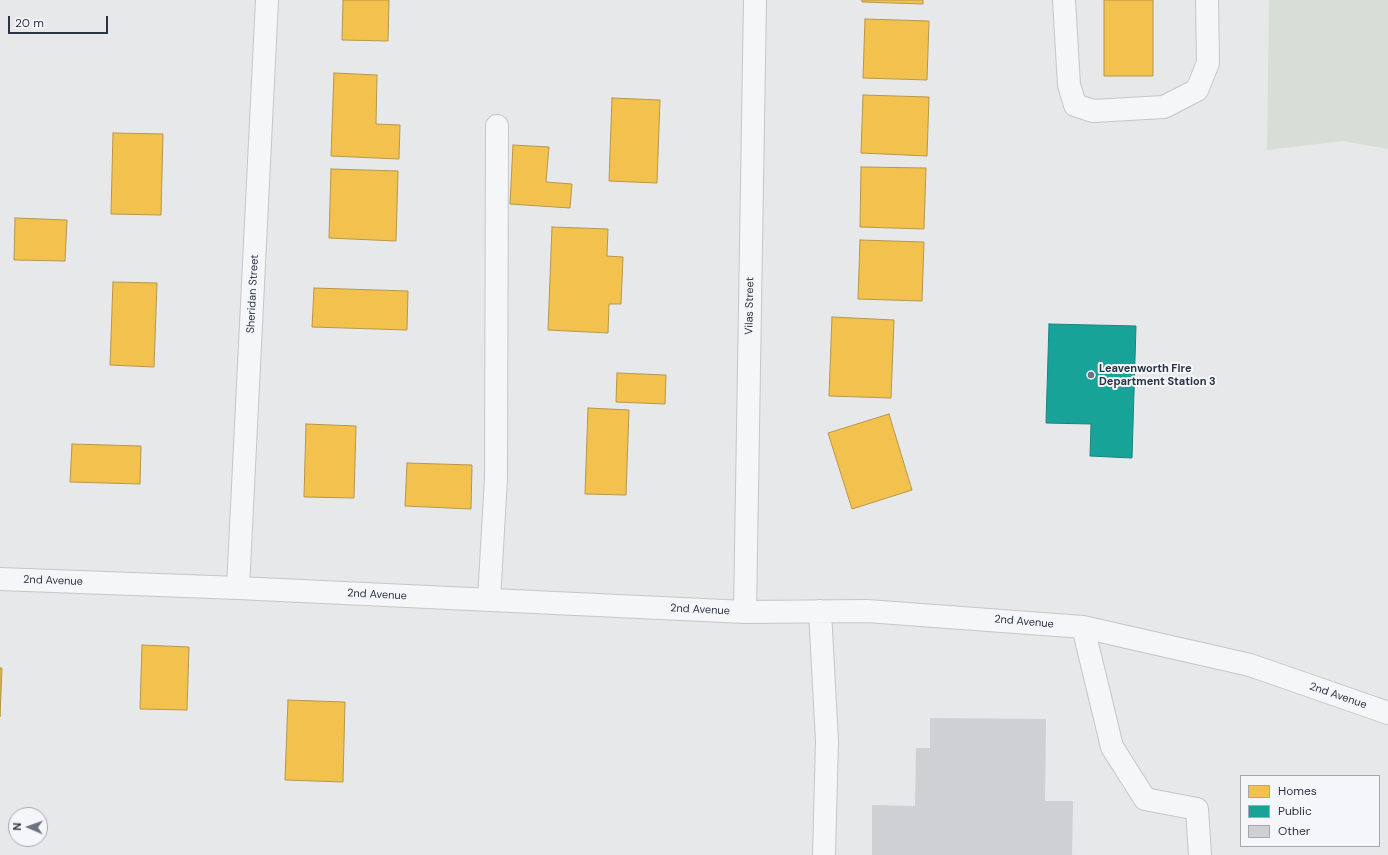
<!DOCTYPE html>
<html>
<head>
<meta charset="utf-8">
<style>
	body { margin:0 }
	#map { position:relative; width:1388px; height:855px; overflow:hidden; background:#e6e8ea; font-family:"DM Sans",sans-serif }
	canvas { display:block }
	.legend { position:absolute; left:1240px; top:775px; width:140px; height:72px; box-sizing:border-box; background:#f4f6f9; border:1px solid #a4a8b1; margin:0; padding:5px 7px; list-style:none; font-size:12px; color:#2b3445 }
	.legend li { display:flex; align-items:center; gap:8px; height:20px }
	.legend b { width:20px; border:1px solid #a4a8b1 }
	.north { position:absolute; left:8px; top:807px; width:40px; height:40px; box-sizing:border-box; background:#f4f6f9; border:1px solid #a4a8b1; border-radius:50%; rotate:272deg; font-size:11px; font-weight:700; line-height:16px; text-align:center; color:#2b3445 }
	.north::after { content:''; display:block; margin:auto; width:14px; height:18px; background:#6c737f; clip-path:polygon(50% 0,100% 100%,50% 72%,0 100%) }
	.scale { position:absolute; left:8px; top:16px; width:100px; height:18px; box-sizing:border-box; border:2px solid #2b3445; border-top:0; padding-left:5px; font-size:12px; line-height:14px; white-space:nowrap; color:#2b3445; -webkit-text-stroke:3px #f4f6f9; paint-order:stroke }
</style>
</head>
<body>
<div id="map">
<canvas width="1388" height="855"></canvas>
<ul class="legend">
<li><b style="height:11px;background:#f2c14e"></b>Homes</li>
<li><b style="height:11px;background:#17a398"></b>Public</li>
<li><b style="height:11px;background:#ced0d3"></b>Other</li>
</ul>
<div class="north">N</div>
<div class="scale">20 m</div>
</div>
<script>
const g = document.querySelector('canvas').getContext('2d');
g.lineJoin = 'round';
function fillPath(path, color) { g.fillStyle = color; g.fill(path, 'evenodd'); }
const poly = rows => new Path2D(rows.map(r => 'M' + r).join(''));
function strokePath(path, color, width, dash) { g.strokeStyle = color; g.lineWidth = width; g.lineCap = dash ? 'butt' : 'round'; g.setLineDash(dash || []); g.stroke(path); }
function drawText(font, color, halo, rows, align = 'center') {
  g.font = font + ' "DM Sans",sans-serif'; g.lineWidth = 4; g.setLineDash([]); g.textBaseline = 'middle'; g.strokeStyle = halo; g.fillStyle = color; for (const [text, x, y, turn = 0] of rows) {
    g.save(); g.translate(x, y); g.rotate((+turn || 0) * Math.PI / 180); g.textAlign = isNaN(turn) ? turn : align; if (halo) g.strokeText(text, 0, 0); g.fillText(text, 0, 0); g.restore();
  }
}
fillPath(poly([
	[1269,0,1388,0,1388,149,1342,141,1267,150]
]), '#d6ded6');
const homes = poly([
	[343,0,389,0,388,41,342,40,343,0],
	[862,0,923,0,923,4,862,2,862,0],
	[1104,0,1153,0,1153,76,1104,76,1104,0],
	[865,19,929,21,927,80,863,78,865,19],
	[334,73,377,75,376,124,400,125,399,159,331,156,334,73],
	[863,95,929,97,927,156,861,153,863,95],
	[612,98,660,100,657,183,609,181,612,98],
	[113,133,163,134,161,215,111,214,113,133],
	[513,145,549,147,546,182,572,184,570,208,510,204,513,145],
	[861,167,926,168,924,229,860,227,861,167],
	[331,169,398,171,396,241,329,238,331,169],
	[15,218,67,220,65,261,14,260,15,218],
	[552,227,608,229,607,256,623,257,621,304,609,304,608,333,548,330,552,227],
	[860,240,924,242,922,301,858,299,860,240],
	[113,282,157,283,154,367,110,365,113,282],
	[314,288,408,291,407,330,312,327,314,288],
	[832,317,894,320,891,398,829,396,832,317],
	[617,373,666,375,665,404,616,402,617,373],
	[588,408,629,410,626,495,585,494,588,408],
	[889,414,912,490,852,509,828,433,889,414],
	[306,424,356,426,354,498,304,497,306,424],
	[72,444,141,446,140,484,70,482,72,444],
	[407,463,472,465,471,509,405,506,407,463],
	[142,645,189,647,187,710,140,709,142,645],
	[0,668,2,668,0,717,0,668],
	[288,700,345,702,343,782,285,780,288,700]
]);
fillPath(homes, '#f2c14e');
strokePath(homes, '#b6974b', 1);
const public = poly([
	[1049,324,1136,326,1132,458,1090,456,1091,424,1046,423,1049,324]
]);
fillPath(public, '#17a398');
strokePath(public, '#1d827f', 1);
fillPath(poly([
	[930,718,1046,719,1045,801,1073,801,1072,855,872,855,872,805,915,806,916,748,930,748]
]), '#ced0d3');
const minor = poly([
	[1064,0,1069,85,1075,105,1093,111,1164,107,1197,90,1208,63,1207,0],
	[0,579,238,588,745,612,867,611,1083,627,1250,665,1388,713],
	[238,588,267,0],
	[489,600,496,478,497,126],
	[820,611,827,741,824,855],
	[745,612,755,0],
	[1083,627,1112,747,1145,799,1197,809,1200,855]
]);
strokePath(minor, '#c4c6c8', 24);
strokePath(minor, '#f5f6f7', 22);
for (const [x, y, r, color] of [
	[1091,375,4,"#6c737f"]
]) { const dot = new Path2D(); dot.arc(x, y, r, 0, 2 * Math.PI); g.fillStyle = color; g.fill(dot); strokePath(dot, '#f4f6f9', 1.5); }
drawText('11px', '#2b3445', '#f4f6f9', [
	["Sheridan Street",253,294,-87],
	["Vilas Street",750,306,-89],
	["2nd Avenue",53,581,2],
	["2nd Avenue",377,595,3],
	["2nd Avenue",700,610,3],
	["2nd Avenue",1024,622,5],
	["2nd Avenue",1338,696,19]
]);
drawText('bold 11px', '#2b3445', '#f4f6f9', [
	["Leavenworth Fire",1099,369],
	["Department Station 3",1099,382]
], 'left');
</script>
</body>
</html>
